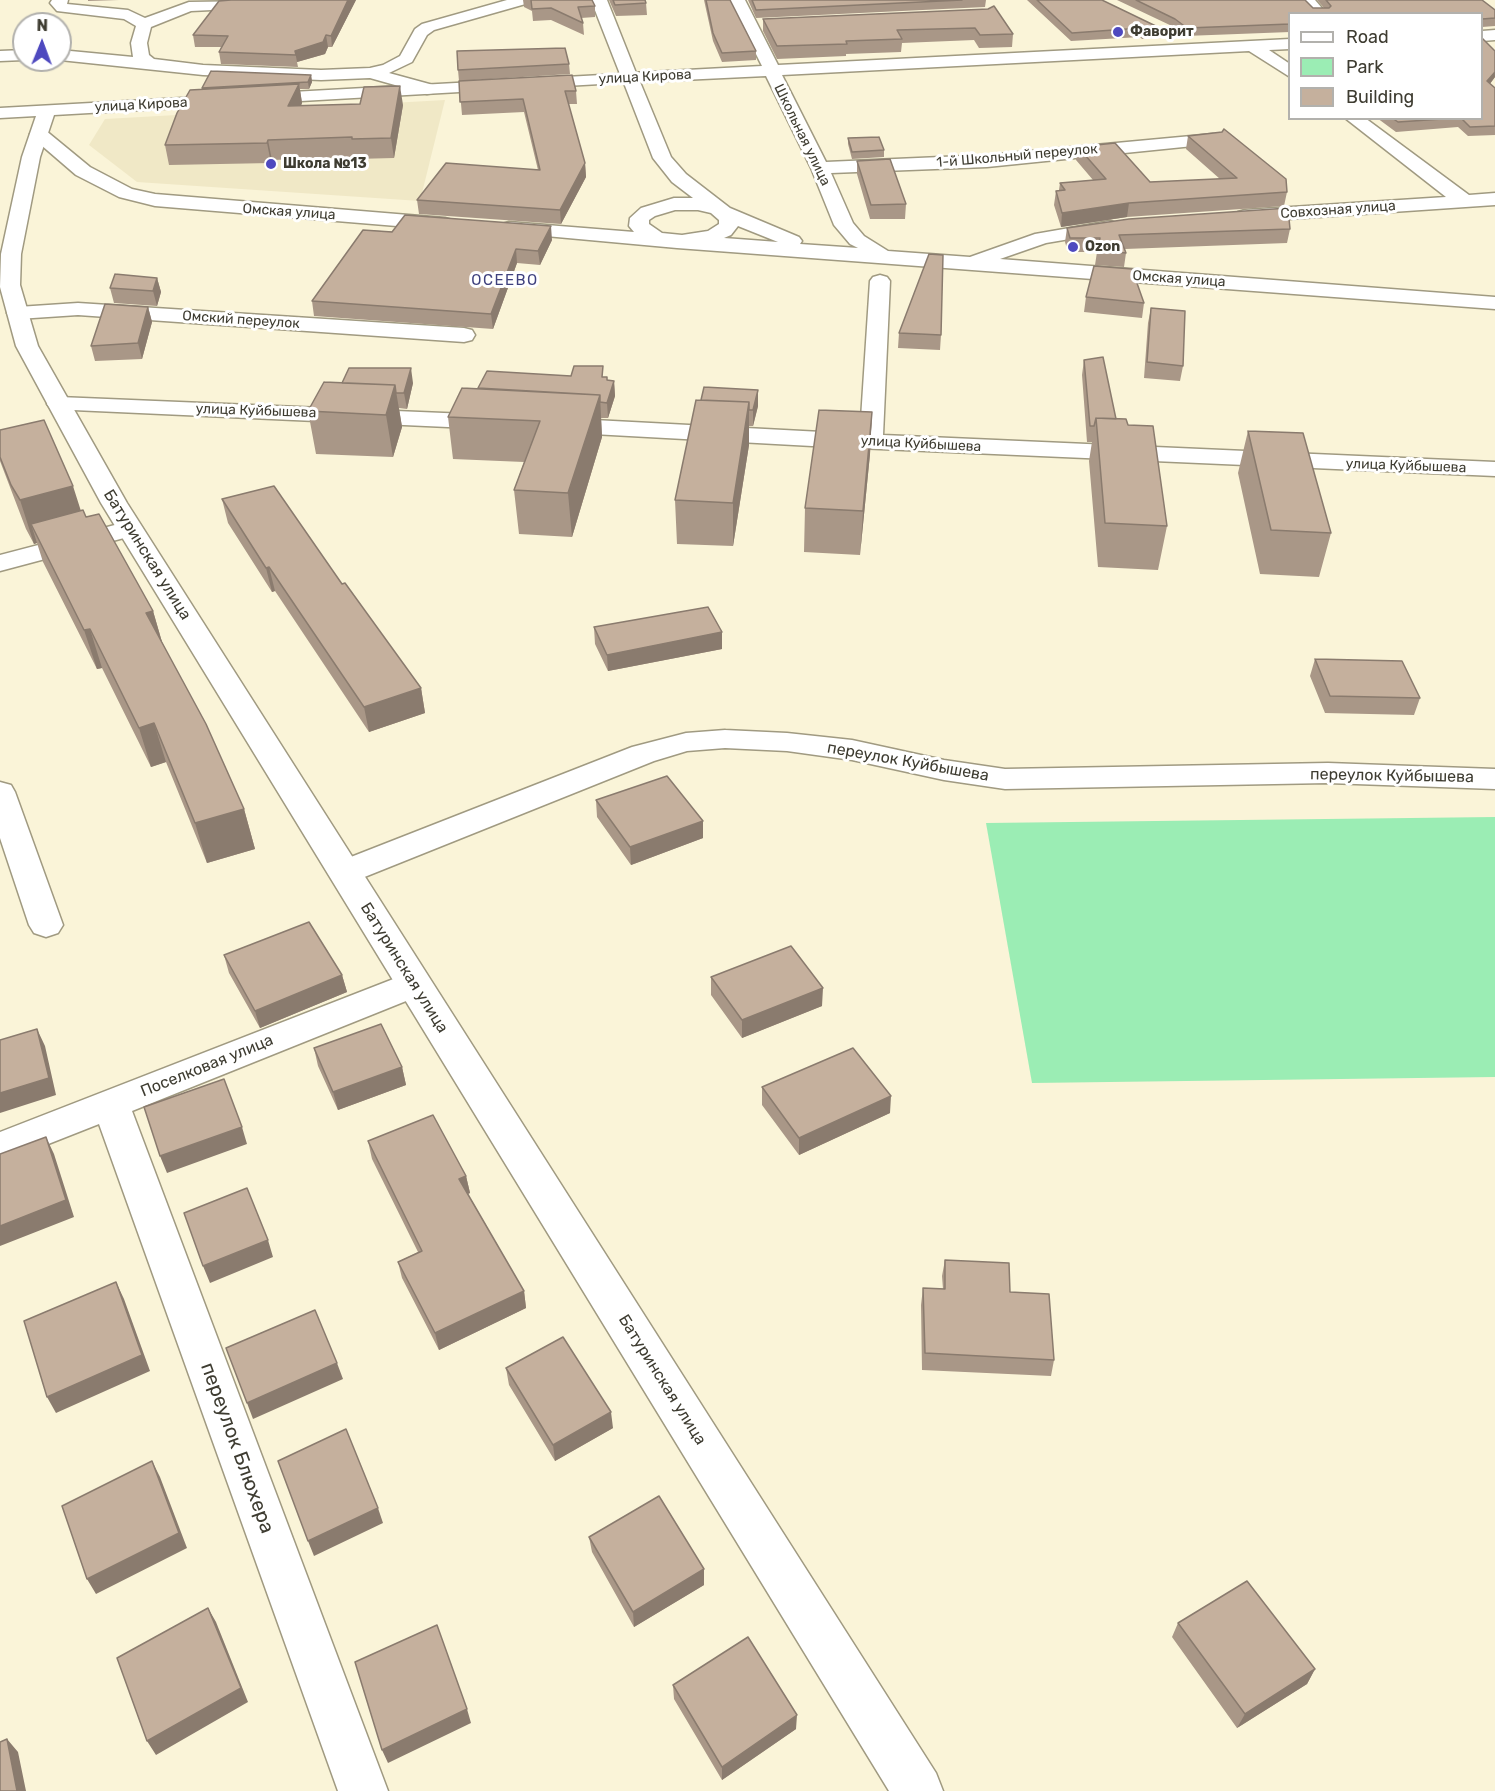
<!DOCTYPE html>
<html>
<head>
<meta charset="utf-8">
<style>
	body { margin:0 }
	#map { position:relative; width:1495px; height:1791px; overflow:hidden; background:#faf4d8; font-family:Rubik,sans-serif }
	canvas { display:block }
	.legend { position:absolute; left:1288px; top:12px; width:195px; height:108px; box-sizing:border-box; background:#fff; border:2px solid #b2b1ad; margin:0; padding:8px 10px; list-style:none; font-size:18px; color:#3e3c31 }
	.legend li { display:flex; align-items:center; gap:12px; height:30px }
	.legend b { width:30px; border:2px solid #b2b1ad }
	.north { position:absolute; left:12px; top:12px; width:60px; height:60px; box-sizing:border-box; background:#fff; border:2px solid #b2b1ad; border-radius:50%; rotate:1deg; font-size:16px; font-weight:700; line-height:24px; text-align:center; color:#3e3c31 }
	.north::after { content:''; display:block; margin:auto; width:21px; height:27px; background:#4e49bf; clip-path:polygon(50% 0,100% 100%,50% 72%,0 100%) }
</style>
</head>
<body>
<div id="map">
<canvas width="1495" height="1791"></canvas>
<ul class="legend">
<li><b style="height:8px;background:#fff"></b>Road</li>
<li><b style="height:16px;background:#9bedb4"></b>Park</li>
<li><b style="height:16px;background:#c5b09d"></b>Building</li>
</ul>
<div class="north">N</div>
</div>
<script>
const g = document.querySelector('canvas').getContext('2d');
g.lineJoin = 'round';
function fillPath(path, color) { g.fillStyle = color; g.fill(path, 'evenodd'); }
const poly = rows => new Path2D(rows.map(r => 'M' + r).join(''));
function strokePath(path, color, width, dash) { g.strokeStyle = color; g.lineWidth = width; g.lineCap = dash ? 'butt' : 'round'; g.setLineDash(dash || []); g.stroke(path); }
function drawText(font, color, halo, rows, align = 'center') {
  g.font = font + ' Rubik,sans-serif'; g.lineWidth = 6; g.setLineDash([]); g.textBaseline = 'middle'; g.strokeStyle = halo; g.fillStyle = color; for (const [text, x, y, turn = 0] of rows) {
    g.save(); g.translate(x, y); g.rotate((+turn || 0) * Math.PI / 180); g.textAlign = isNaN(turn) ? turn : align; if (halo) g.strokeText(text, 0, 0); g.fillText(text, 0, 0); g.restore();
  }
}
fillPath(poly([
	[445,100,420,201,137,182,89,145,105,119]
]), '#f0e8c6');
fillPath(poly([
	[1495,817,1495,1077,1032,1083,986,823]
]), '#9bedb4');
const minor = poly([
	[52,0,68,0,67,4,128,10,145,18,189,2,324,0,316,5,191,11,151,27,147,43,149,55,154,59,203,65,321,70,370,68,383,65,400,56,415,29,422,24,507,0,532,0,529,3,434,30,427,35,412,62,389,73,433,85,435,89,433,93,427,94,370,78,321,80,203,75,60,60,60,50,133,57,131,43,136,26,124,19,57,11,50,3,52,0],
	[729,0,745,0,778,65,1290,39,1290,49,1269,50,1290,64,1290,77,1249,51,782,75,826,162,987,155,1213,134,1219,135,1222,139,1219,143,1213,144,987,167,831,173,853,223,864,236,888,251,970,257,1035,234,1110,221,1117,223,1120,227,1117,231,1046,243,1000,259,1495,297,1495,309,677,248,502,232,499,228,502,224,509,222,634,232,629,226,630,218,641,208,674,198,693,198,672,182,653,158,622,78,630,73,762,66,729,0],
	[766,76,811,168,834,225,850,244,858,248,800,244,802,241,799,237,730,208,686,174,671,157,640,82,766,76],
	[675,210,698,210,711,213,719,220,719,224,708,231,682,235,662,233,649,224,649,220,655,216,675,210],
	[738,226,778,242,724,238,731,235,738,226],
	[1298,0,1315,0,1327,14,1311,14,1298,0],
	[1495,30,1495,40,1482,41,1482,31,1495,30],
	[24,50,24,60,0,61,0,51,24,50],
	[1345,118,1365,118,1469,195,1495,193,1495,205,1245,222,1238,220,1235,216,1238,212,1245,210,1446,197,1345,118],
	[39,129,45,130,90,167,132,189,155,194,445,218,452,220,455,224,452,228,445,230,155,206,119,197,76,175,33,138,30,134,33,130,39,129],
	[880,275,887,277,890,281,883,435,1495,462,1495,476,812,446,556,432,548,430,544,425,548,420,556,418,860,434,870,281,873,277,880,275],
	[78,303,464,328,472,330,475,335,472,340,464,342,78,315,18,319,10,318,7,313,10,308,18,307,78,303],
	[59,397,492,415,500,417,504,422,500,427,492,429,51,409,47,404,51,399,59,397],
	[130,521,139,524,143,529,139,534,0,571,0,555,130,521],
	[725,730,787,733,852,740,944,760,1005,769,1328,763,1495,769,1495,789,1328,783,1005,789,944,780,852,760,787,751,725,748,687,751,654,761,357,880,345,883,333,880,329,872,333,864,632,747,686,733,725,730],
	[0,782,11,785,15,792,63,925,58,933,46,937,34,933,29,925,0,838,0,782],
	[414,971,426,975,431,984,426,993,132,1111,388,1791,338,1791,99,1124,0,1163,0,1132,414,971]
]);
const major = poly([
	[591,0,607,0,638,78,636,82,54,115,40,157,21,254,20,285,38,346,127,503,936,1773,943,1791,889,1791,101,503,16,346,0,287,1,254,22,157,36,116,0,118,0,108,620,74,591,0]
]);
strokePath(minor, '#a09a81', 3);
strokePath(major, '#a09a81', 3);
fillPath(minor, '#fff');
fillPath(major, '#fff');
fillPath(poly([
	[88,0,119,0,88,1],
	[356,0,332,47,328,47,325,54,297,62,298,67,221,64,219,52,221,47,195,47,193,35],
	[523,0,592,0,595,6,595,17,581,18,583,23,584,35,551,20,533,21,532,11,524,7],
	[609,0,645,0,646,3,647,15,616,16],
	[704,0,730,0,756,51,756,60,722,62,713,41],
	[748,0,986,0,985,7,756,18],
	[1027,0,1102,0,1162,29,1161,38,1142,39,1140,37,1071,41],
	[1117,0,1305,0,1313,8,1324,8,1317,0,1482,0,1495,10,1495,26,1482,27,1482,14,1290,14,1290,32,1185,36,1174,27],
	[988,9,1013,34,1012,47,979,48,974,40,902,43,901,52,846,54,846,56,777,59,763,31,763,19],
	[1495,51,1495,77,1490,84,1495,88,1495,135,1468,136,1458,127,1396,132,1377,118,1482,118],
	[569,64,570,74,459,81,458,70],
	[311,75,312,82,309,89,300,89,302,103,301,106,403,105,394,158,355,159,355,157,272,160,271,163,169,165,165,145,202,89,202,88],
	[459,81,576,91,577,104,568,104,585,163,586,177,561,224,419,214,417,200,538,170,524,112,462,115],
	[1188,136,1287,192,1284,206,1127,217,1061,227,1054,205,1056,191,1059,190,1060,183,1093,180,1076,160,1078,147,1150,182,1220,179,1186,149],
	[848,138,884,150,884,157,852,159,848,144],
	[857,161,906,204,905,219,870,219,857,174],
	[1067,228,1290,229,1287,243,1125,249,1126,253,1124,267,1095,265,1097,252,1068,252,1065,242],
	[363,230,552,240,540,265,517,263,493,329,314,316,312,301],
	[157,278,161,292,157,306,114,303,110,288],
	[1086,297,1144,303,1142,318,1084,312],
	[148,307,152,322,142,359,95,361,91,346],
	[1151,308,1183,366,1180,381,1144,378,1148,323],
	[899,333,941,335,940,350,898,348],
	[1084,360,1116,419,1128,425,1167,526,1158,570,1098,567,1089,461,1092,442,1087,442,1082,375],
	[571,376,603,377,608,380,614,381,615,396,608,418,601,418,602,437,572,537,519,534,514,490,524,462,453,459,448,417,478,388],
	[342,383,413,383,407,409,399,408,402,427,393,457,316,454,308,411],
	[758,390,758,406,753,426,749,426,749,445,733,546,677,544,675,500,701,400],
	[872,412,870,454,860,555,804,552,805,508],
	[0,430,86,517,153,611,162,642,244,809,255,849,207,863,166,762,151,767,102,668,97,669,43,562,37,543,34,544,26,529,0,461],
	[1248,431,1331,533,1319,577,1260,574,1238,473],
	[222,499,342,584,421,688,425,713,369,732,275,591,272,592,228,523],
	[594,627,722,632,722,649,608,671,595,644],
	[1315,659,1420,698,1414,715,1325,713,1310,676],
	[596,800,703,821,703,838,631,865,597,817],
	[224,955,342,975,347,992,260,1028,229,973],
	[711,977,822,1006,742,1038,711,995],
	[314,1048,402,1067,406,1085,338,1110,318,1066],
	[762,1087,890,1113,799,1155,762,1105],
	[368,1141,466,1176,470,1193,468,1194,524,1291,526,1308,439,1350,402,1278,398,1262,418,1252,372,1159],
	[945,1260,1010,1292,1054,1360,1051,1376,922,1370,921,1305,923,1288,943,1289,942,1276],
	[506,1368,613,1428,555,1461,509,1385],
	[589,1537,704,1569,704,1585,634,1627,592,1552],
	[1178,1623,1315,1669,1307,1684,1237,1728,1172,1637],
	[673,1685,796,1729,722,1780,674,1699]
]), '#a99787');
fillPath(poly([
	[348,0,356,0,332,47,331,36],
	[326,35,328,47,325,54,297,62,295,51],
	[1495,72,1495,77,1485,90,1487,81],
	[311,75,312,82,309,89,308,82],
	[299,84,302,103,292,126,288,106],
	[400,86,403,105,394,158,391,138],
	[268,140,272,160,271,163,267,143],
	[585,163,586,177,561,224,560,210],
	[1129,203,1127,217,1061,227,1062,213],
	[551,226,552,240,540,265,538,251],
	[516,249,517,263,493,329,491,314],
	[157,278,161,292,157,306,153,291],
	[148,307,152,322,142,359,138,343],
	[411,368,413,383,407,409,404,393],
	[614,381,615,396,608,418,607,403],
	[395,385,402,427,393,457,386,415],
	[758,390,758,406,753,426,753,410],
	[600,395,602,437,572,537,568,493],
	[749,402,749,445,733,546,733,503],
	[872,412,870,454,860,555,863,511],
	[73,486,87,530,31,524,37,543,34,544,20,500],
	[269,567,275,591,272,592,266,568],
	[153,611,164,649,146,613],
	[90,629,102,668,97,669,84,630],
	[722,632,722,649,608,671,607,655],
	[421,688,425,713,369,732,364,707],
	[154,723,166,762,151,767,139,728],
	[244,809,255,849,207,863,195,823],
	[703,821,703,838,631,865,630,847],
	[342,975,347,992,260,1028,255,1011],
	[823,988,822,1006,742,1038,742,1020],
	[37,1029,45,1046,56,1095,0,1113,0,1093],
	[402,1067,406,1085,338,1110,333,1092],
	[891,1096,890,1113,799,1155,799,1138],
	[242,1127,247,1144,167,1173,160,1156],
	[46,1137,54,1154,74,1217,0,1246,0,1226],
	[466,1176,470,1193,462,1196,459,1179],
	[268,1240,273,1257,210,1283,203,1266],
	[116,1282,124,1299,150,1371,56,1413,47,1397],
	[524,1291,526,1308,439,1350,435,1333],
	[337,1363,343,1379,253,1419,247,1403],
	[611,1412,613,1428,555,1461,553,1445],
	[152,1461,160,1477,187,1548,96,1594,87,1579],
	[378,1508,383,1523,314,1556,308,1541],
	[704,1569,704,1585,634,1627,633,1612],
	[208,1608,216,1622,248,1702,156,1755,147,1741],
	[1315,1669,1307,1684,1237,1728,1245,1714],
	[467,1709,471,1723,388,1763,382,1750],
	[797,1715,796,1729,722,1780,722,1767],
	[7,1739,18,1752,26,1791,17,1791]
]), '#8a7b6e');
const building = poly([
	[231,0,348,0,331,36,326,35,323,42,295,51,296,55,219,52,228,36,193,35,219,1,231,0],
	[531,0,592,0,595,6,578,7,583,23,551,8,532,9,531,0],
	[613,0,645,0,646,3,615,5,613,0],
	[706,0,730,0,756,51,722,53,713,33,706,0],
	[752,0,962,0,756,10,752,0],
	[1037,0,1102,0,1162,29,1143,30,1141,28,1072,33,1037,0],
	[1136,0,1305,0,1313,8,1329,8,1331,6,1326,0,1482,0,1495,10,1495,18,1482,19,1482,14,1290,14,1290,24,1187,28,1175,19,1136,0],
	[994,6,1013,34,980,35,975,28,897,30,902,39,846,41,847,44,777,46,763,19,988,9,994,6],
	[1482,38,1495,51,1495,72,1487,81,1495,88,1495,126,1470,127,1461,118,1482,118,1482,38],
	[565,48,569,64,458,70,457,51,565,48],
	[211,71,311,75,308,82,202,88,211,71],
	[572,75,576,91,565,91,585,163,560,210,417,200,446,163,540,170,523,99,460,102,459,81,572,75],
	[299,84,288,106,360,104,364,87,400,86,391,138,352,139,352,137,268,140,267,143,165,145,177,113,190,90,299,84],
	[1392,118,1457,118,1398,122,1392,118],
	[1224,129,1286,179,1287,192,1129,203,1062,213,1056,191,1065,190,1060,183,1106,179,1078,147,1115,143,1150,182,1237,178,1188,136,1222,132,1224,129],
	[879,137,884,150,852,152,848,138,879,137],
	[890,159,906,204,871,205,857,161,890,159],
	[1288,208,1290,229,1119,235,1126,253,1097,250,1100,238,1070,238,1067,228,1129,219,1288,208],
	[405,215,551,226,538,251,516,249,491,314,312,301,363,230,392,232,405,215],
	[929,254,943,255,941,335,899,333,929,254],
	[1094,266,1132,269,1144,303,1086,297,1094,266],
	[115,274,157,278,153,291,110,288,115,274],
	[105,304,148,307,138,343,91,346,105,304],
	[1151,308,1185,311,1183,366,1147,362,1151,308],
	[1103,357,1116,419,1096,418,1094,426,1090,426,1084,360,1103,357],
	[574,366,603,366,602,377,607,377,607,380,614,381,607,403,600,402,600,395,478,388,487,371,571,376,574,366],
	[349,368,411,368,404,393,396,393,395,385,342,383,349,368],
	[324,382,395,385,386,415,308,411,324,382],
	[704,387,758,390,753,410,749,410,749,402,701,400,704,387],
	[462,388,600,395,568,493,514,490,540,421,448,417,462,388],
	[696,400,749,402,733,503,675,500,696,400],
	[819,410,872,412,863,511,805,508,819,410],
	[1096,418,1126,419,1128,425,1153,426,1167,526,1105,523,1096,418],
	[44,420,73,486,20,500,11,485,0,457,0,430,44,420],
	[1248,431,1303,433,1331,533,1271,530,1248,431],
	[274,486,342,584,345,583,421,688,364,707,269,567,266,568,222,499,274,486],
	[83,510,86,517,99,514,153,611,146,613,206,724,244,809,195,823,154,723,139,728,90,629,84,630,31,524,83,510],
	[708,607,722,632,607,655,594,627,708,607],
	[1315,659,1402,661,1420,698,1330,696,1315,659],
	[667,776,703,821,630,847,596,800,667,776],
	[309,922,342,975,255,1011,224,955,309,922],
	[791,946,823,988,742,1020,711,977,791,946],
	[381,1024,402,1067,333,1092,314,1048,381,1024],
	[37,1029,49,1078,0,1093,0,1040,37,1029],
	[853,1048,891,1096,799,1138,762,1087,853,1048],
	[224,1079,242,1127,160,1156,144,1107,224,1079],
	[433,1115,466,1176,459,1179,524,1291,435,1333,398,1262,422,1251,368,1141,433,1115],
	[46,1137,66,1200,0,1226,0,1154,46,1137],
	[247,1188,268,1240,203,1266,184,1213,247,1188],
	[945,1260,1009,1263,1010,1292,1049,1294,1054,1360,925,1353,923,1288,945,1289,945,1260],
	[116,1282,142,1355,47,1397,24,1321,116,1282],
	[315,1310,337,1363,247,1403,226,1348,315,1310],
	[563,1337,611,1412,553,1445,506,1368,563,1337],
	[346,1429,378,1508,308,1541,278,1461,346,1429],
	[152,1461,179,1533,87,1579,62,1506,152,1461],
	[659,1496,704,1569,633,1612,589,1537,659,1496],
	[1247,1581,1315,1669,1245,1714,1178,1623,1247,1581],
	[208,1608,241,1688,147,1741,117,1658,208,1608],
	[437,1625,467,1709,382,1750,355,1662,437,1625],
	[748,1637,797,1715,722,1767,673,1685,748,1637],
	[7,1739,17,1791,0,1791,0,1742,7,1739]
]);
fillPath(building, '#c5b09d');
strokePath(building, '#8a7b6e', 1.5);
for (const [x, y, r, color] of [
	[1118,32,6,"#4e49bf"],
	[271,164,6,"#4e49bf"],
	[1073,247,6,"#4e49bf"]
]) { const dot = new Path2D(); dot.arc(x, y, r, 0, 2 * Math.PI); g.fillStyle = color; g.fill(dot); strokePath(dot, '#fff', 2); }
drawText('bold 14px', '#3e3c31', '#fff', [
	["Фаворит",1130,32],
	["Школа №13",283,164],
	["Ozon",1085,247]
], 'left');
drawText('14px', '#3e3c31', '#fff', [
	["улица Кирова",645,77,-3],
	["улица Кирова",141,105,-3],
	["Школьная улица",802,135,64],
	["1-й Школьный переулок",1017,156,-5],
	["Совхозная улица",1338,210,-4],
	["Омская улица",289,212,4],
	["Омская улица",1179,279,4],
	["Омский переулок",241,320,4],
	["улица Куйбышева",256,411,2],
	["улица Куйбышева",921,444,3],
	["улица Куйбышева",1406,466,2]
]);
g.letterSpacing = '1.5px';
drawText('15px', '#3f417e', '#fff', [
	["ОСЕЕВО",505,281]
]);
g.letterSpacing = '0px';
drawText('16px', '#3e3c31', '#fff', [
	["Батуринская улица",147,555,58],
	["переулок Куйбышева",908,762,10],
	["переулок Куйбышева",1392,776,1],
	["Батуринская улица",404,968,58],
	["Поселковая улица",207,1066,-22],
	["Батуринская улица",662,1380,58]
]);
drawText('20px', '#3e3c31', '#fff', [
	["переулок Блюхера",237,1448,70]
]);
</script>
</body>
</html>
